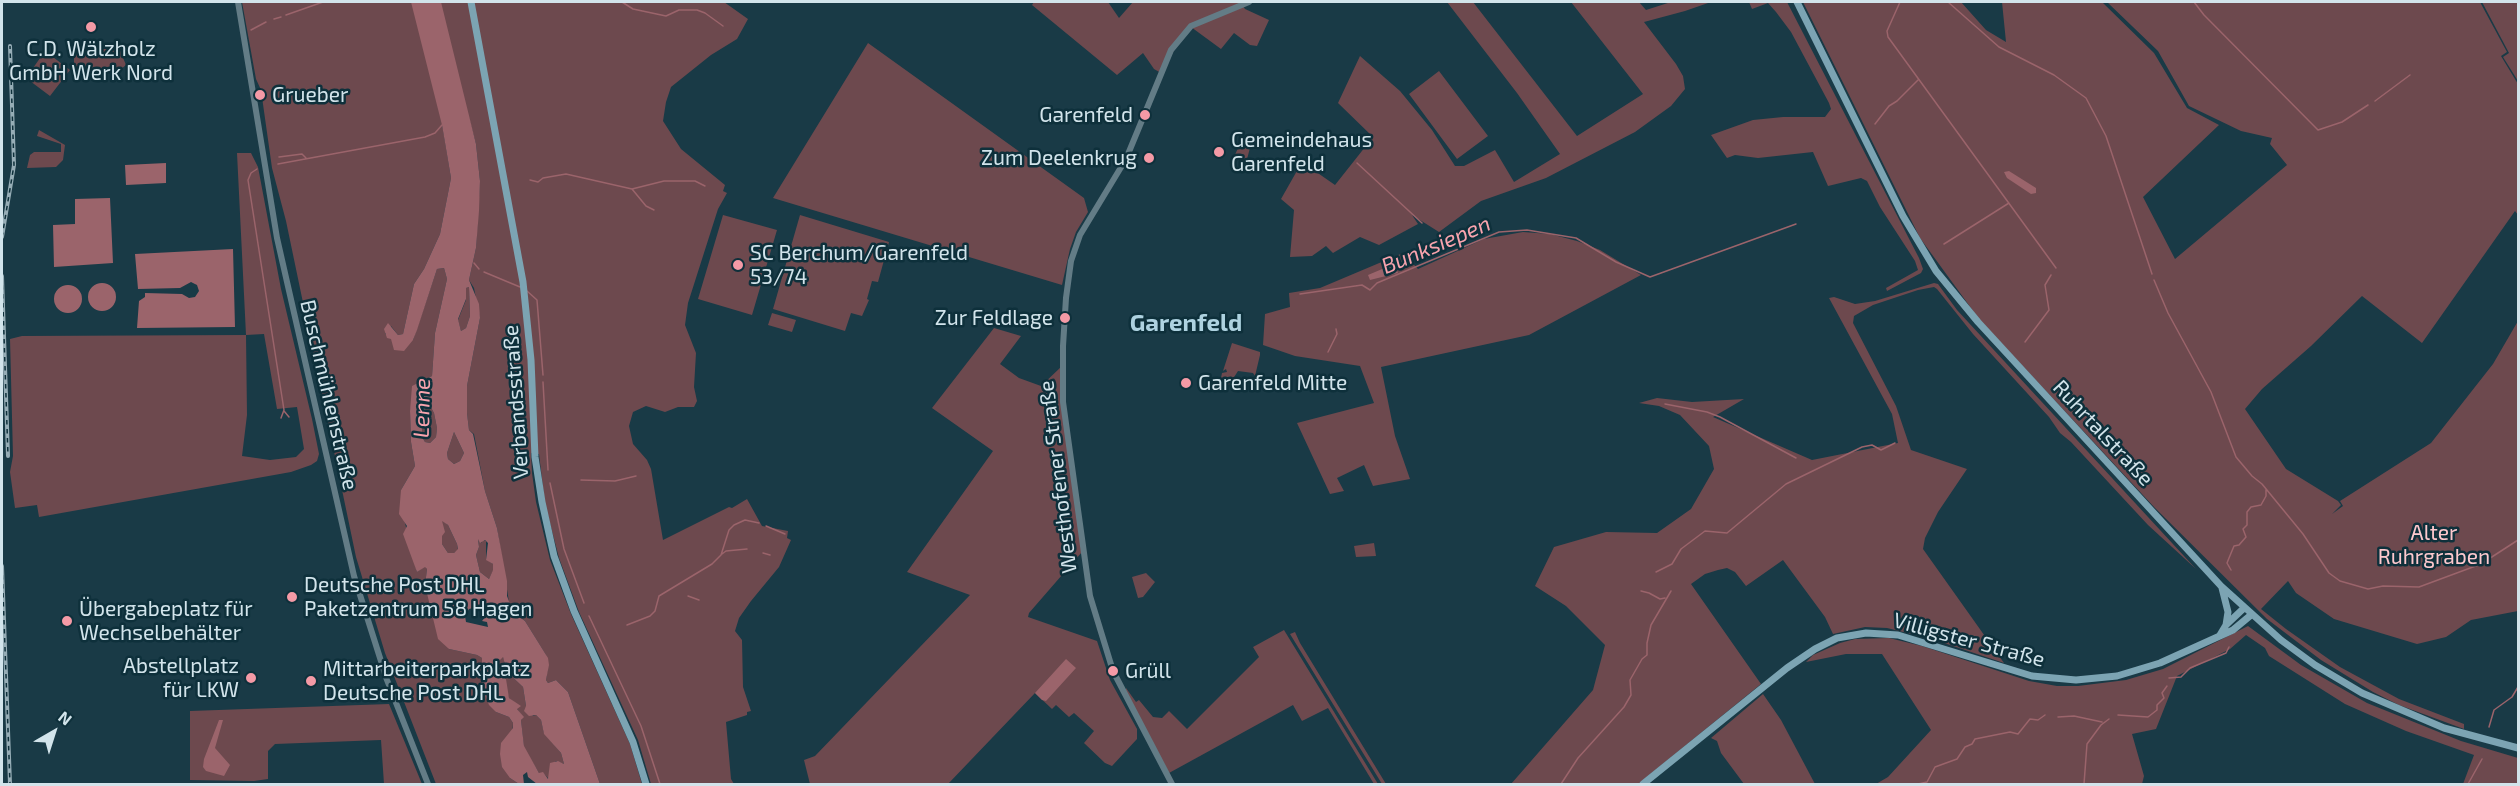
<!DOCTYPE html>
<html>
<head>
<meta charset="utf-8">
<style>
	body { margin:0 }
	#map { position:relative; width:2520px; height:786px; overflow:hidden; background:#193a46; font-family:"Exo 2",sans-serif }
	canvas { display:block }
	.frame { position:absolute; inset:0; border:3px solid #d2e4eb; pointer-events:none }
	.north { position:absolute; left:24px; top:702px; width:60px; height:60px; -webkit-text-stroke:4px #0e303b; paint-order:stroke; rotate:39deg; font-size:16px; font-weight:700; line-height:24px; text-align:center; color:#d2e4eb }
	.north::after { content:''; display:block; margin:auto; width:21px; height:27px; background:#d2e4eb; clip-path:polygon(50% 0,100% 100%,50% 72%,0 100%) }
</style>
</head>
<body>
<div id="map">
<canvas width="2520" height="786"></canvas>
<div class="frame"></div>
<div class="north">N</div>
</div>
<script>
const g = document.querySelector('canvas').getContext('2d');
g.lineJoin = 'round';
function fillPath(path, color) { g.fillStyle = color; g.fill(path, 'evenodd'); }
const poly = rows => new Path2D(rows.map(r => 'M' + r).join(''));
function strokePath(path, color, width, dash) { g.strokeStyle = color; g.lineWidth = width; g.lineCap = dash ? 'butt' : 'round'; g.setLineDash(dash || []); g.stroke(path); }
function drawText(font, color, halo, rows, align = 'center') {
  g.font = font + ' "Exo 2",sans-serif'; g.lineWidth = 5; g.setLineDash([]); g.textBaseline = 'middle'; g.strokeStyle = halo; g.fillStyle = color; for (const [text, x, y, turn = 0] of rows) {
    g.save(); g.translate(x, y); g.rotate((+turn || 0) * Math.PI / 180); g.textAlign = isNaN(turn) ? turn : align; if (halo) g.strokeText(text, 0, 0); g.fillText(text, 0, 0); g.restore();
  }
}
fillPath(poly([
	[242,2,724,2,748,19,737,39,711,55,671,87,666,102,663,121,681,149,725,185,723,191,727,193,718,209,688,303,685,325,696,353,694,387,697,401,694,407,678,407,665,412,646,406,633,412,629,426,633,444,647,460,651,469,663,540,729,507,732,508,747,499,762,526,788,531,787,538,791,540,779,567,751,601,739,618,735,631,742,640,743,687,751,711,747,712,747,715,726,722,731,779,734,784,651,784,638,740,579,612,559,558,545,504,539,454,531,453,532,473,536,502,550,560,571,614,630,744,642,784,600,784,568,692,556,680,548,683,546,680,548,666,546,655,525,621,510,608,497,528,485,491,474,434,469,430,467,413,467,386,480,318,474,288,469,280,476,248,480,181,476,144,469,118,442,124,451,178,440,234,424,269,414,284,403,334,398,335,391,326,385,334,413,340,437,269,444,268,447,279,435,333,432,376,418,383,410,411,411,442,415,466,401,490,404,519,417,572,425,566,427,569,425,585,449,649,477,655,482,658,483,672,496,712,509,717,513,723,510,778,519,784,436,784,385,653,356,557,286,221,272,168,261,90,256,79],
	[1034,2,1108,2,1119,18,1133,2,1240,2,1245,9,1269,20,1257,46,1250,45,1234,33,1221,49,1191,27,1184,33,1161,73,1154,69,1143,53,1117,75,1032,5],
	[1447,2,1473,2,1577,136,1643,94,1571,2,1639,2,1646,10,1671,2,1711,2,1685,11,1644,22,1676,64,1683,76,1685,89,1671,106,1635,132,1546,178,1481,201,1439,232,1412,215,1418,224,1379,245,1360,237,1333,253,1326,246,1312,256,1290,257,1294,210,1281,199,1302,162,1335,185,1373,137,1338,103,1360,56,1400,91,1432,130,1455,166,1464,166,1495,150,1514,182,1560,154,1517,93],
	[1749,2,1787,2,1919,258,1923,269,1921,273,1887,291,1886,288,1918,270,1915,261,1880,207,1867,181,1861,178,1828,186,1813,152,1758,158,1735,155,1727,158,1711,135,1753,120,1783,117,1825,117,1831,109,1829,103,1791,32,1776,12,1768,3,1752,9],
	[1803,2,1961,2,1986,30,2006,42,2002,2,2102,2,2154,53,2187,108,2219,125,2143,197,2175,259,2287,165,2270,144,2272,138,2241,131,2189,106,2158,51,2107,2,2480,2,2507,52,2501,56,2518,84,2518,215,2515,211,2422,343,2362,296,2311,346,2262,389,2245,409,2286,469,2338,501,2341,505,2332,514,2343,506,2340,501,2431,443,2493,364,2518,321,2518,611,2471,620,2446,637,2417,644,2334,619,2296,593,2288,581,2261,609,2286,629,2340,667,2399,699,2464,724,2464,729,2399,705,2373,692,2321,660,2267,619,2155,508,1979,319,1920,238],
	[2482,2,2518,2,2518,81,2503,57,2509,53],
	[868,43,1084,198,1088,212,1076,232,1070,249,1062,285,773,198],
	[119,48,126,65,120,70,74,79,74,50],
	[45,51,70,70,50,96,26,78],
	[1439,71,1488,136,1457,159,1409,94],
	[39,130,65,145,63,160,56,167,27,168,30,155,34,152,61,152,61,144,37,136],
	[1243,137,1248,139,1251,144,1246,163,1234,157],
	[237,153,251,153,258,167,281,289,312,419,319,454,317,461,311,465,291,472,39,517,37,505,15,508,10,472,13,456,10,339,22,336,246,335],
	[264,334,277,409,297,407,304,449,296,457,270,460,242,456,247,415,246,335],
	[723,215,777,230,752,315,698,299],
	[800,215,889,242,878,282,872,281,867,299,869,300,862,316,851,313,845,331,773,309],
	[1523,232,1550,234,1577,241,1600,250,1641,275,1529,335,1381,367,1395,436,1410,479,1373,486,1364,465,1337,478,1344,491,1330,494,1297,423,1374,403,1360,366,1295,356,1263,345,1265,314,1290,307,1289,293,1320,288,1403,253,1418,269,1484,239],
	[1934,283,1938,284,1957,310,2196,569,2148,525,2071,442,2060,433,2049,417,1973,334,1937,289,1934,287,1918,290,1873,305,1854,316,1853,323,1896,406,1911,450,1967,469,1938,512,1925,538,1923,549,2004,663,1932,639,1887,628,1865,627,1833,634,1825,617,1783,560,1746,586,1735,572,1727,568,1718,570,1705,574,1691,584,1761,684,1638,784,1511,784,1593,690,1605,645,1566,606,1535,586,1554,547,1606,532,1657,533,1691,509,1714,469,1709,446,1680,415,1659,406,1639,403,1657,398,1692,402,1744,399,1713,417,1812,460,1898,443,1892,414,1829,298,1834,297,1855,304,1875,301],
	[469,287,470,316,466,328,461,331,458,320,466,300,466,288],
	[772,313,796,320,792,332,768,325],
	[994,328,1021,336,1000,364,1019,378,1041,386,1062,366,1063,402,1082,552,1029,613,1028,617,1097,641,1110,680,1137,729,1137,739,1112,766,1105,763,1084,743,1094,731,1074,713,1069,717,1056,705,1052,709,1035,693,948,784,810,784,804,760,815,756,970,595,907,572,993,451,932,408],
	[1232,343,1260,352,1260,355,1255,376,1253,373,1238,371,1229,385,1221,378,1222,373,1227,372,1226,369,1223,371],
	[428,402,434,413,437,428,436,437,430,443,425,442,422,437,422,421],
	[454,432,464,453,460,461,454,464,448,459,447,453],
	[442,520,448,525,457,544,458,550,454,553,448,553,442,544],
	[478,538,481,543,483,540,486,541,486,559,493,564,493,571,489,579,480,572,476,555,479,547],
	[1374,543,1376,556,1356,557,1354,546],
	[1146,573,1155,582,1143,597,1138,598,1132,577],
	[2248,626,2301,665,2367,703,2461,741,2518,758,2518,784,2463,784,2474,755,2406,731,2345,704,2269,656,2265,648,2246,635,2230,649,2177,676,2156,729,2132,734,2144,776,2142,784,1876,784,1888,777,1931,730,1882,654,1846,654,1806,662,1813,655,1840,643,1855,639,1889,638,1922,646,2029,681,2057,686,2078,686,2126,680,2163,669],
	[1284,630,1378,784,1374,784,1328,708,1302,721,1293,705,1169,773,1126,692,1126,688,1136,702,1139,700,1153,717,1162,718,1169,711,1187,729,1259,657,1253,647],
	[1295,632,1300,643,1386,784,1382,784,1290,634],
	[503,656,507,672,523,687,526,706,533,716,536,715,541,720,544,733,561,753,564,764,556,761,554,763,549,779,543,773,539,773,524,748,521,720,523,717,517,709,516,704,509,698,506,689,506,679,495,665],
	[1763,694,1781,720,1815,784,1744,784,1721,753,1717,741,1711,738],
	[389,704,422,784,384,784,381,740,275,744,268,751,268,779,254,781,190,780,190,711]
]), '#6d494e');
fillPath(poly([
	[411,2,441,2,476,144,480,181,479,211,476,248,469,280,479,304,480,318,467,386,467,413,469,430,473,434,485,491,497,528,507,581,507,596,513,612,525,621,548,658,549,665,546,680,548,683,556,680,568,692,600,784,537,784,528,777,527,772,523,775,524,784,519,784,510,778,502,767,500,754,501,743,513,728,513,723,509,717,496,712,489,705,482,687,482,658,477,655,449,649,438,639,425,585,427,569,425,567,417,572,403,534,407,526,399,514,401,490,415,466,411,442,410,411,412,386,432,376,435,333,447,279,444,268,437,269,417,330,413,340,404,351,394,350,391,339,387,338,384,329,388,323,398,335,403,334,414,284,424,269,440,234,451,178,442,125],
	[469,287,470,316,466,328,461,331,458,319,466,299,466,288],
	[428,402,434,413,437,428,436,437,430,443,425,442,422,437,422,421],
	[454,432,464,453,460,461,454,464,448,459,447,453],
	[442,521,448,525,457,544,458,549,454,553,448,553,442,544,442,536,445,532],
	[478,539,480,543,485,540,488,543,486,560,493,564,493,570,489,579,480,572,476,555,479,547],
	[484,606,487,615,482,621,487,622,488,627,466,622,465,616,469,609,478,607,482,614],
	[503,657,507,672,523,687,526,706,524,711,529,716,536,715,541,720,544,734,561,753,564,764,558,761,550,763,548,779,543,772,539,773,524,746,521,720,524,717,517,709,521,706,509,698,506,679,495,665,496,661,498,662],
	[166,163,166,183,126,185,125,165],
	[2009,171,2036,188,2036,193,2031,194,2007,178,2004,172],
	[110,198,113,263,54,267,53,225,75,224,75,199],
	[233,249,235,327,137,328,139,301,145,297,145,293,182,294,189,298,195,297,199,291,197,285,191,282,180,288,138,289,135,254],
	[1394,264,1398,273,1370,280,1368,275],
	'88 297a14 14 0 1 1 28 0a14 14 0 1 1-28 0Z',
	'54 299a14 14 0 1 1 28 0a14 14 0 1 1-28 0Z',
	[1066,659,1076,668,1046,701,1042,700,1035,693],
	[219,720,223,720,215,748,230,765,224,776,206,771,203,767,204,759]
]), '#9b646b');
strokePath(poly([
	[622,2,633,9,666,16,679,10,697,10,705,13,723,26],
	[1900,2,1887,31,1888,37,2056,268],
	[1948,2,1999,47,2054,75,2086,98,2106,136,2152,274],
	[2194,2,2204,15,2318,130,2342,122,2368,105],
	[286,15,323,2],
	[274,19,281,17],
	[251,30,266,22],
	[2375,101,2410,75],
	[1875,124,1889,106,1897,101,1918,80],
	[279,157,302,154,306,158],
	[1357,163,1422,223],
	[278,164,425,137,435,133,442,125],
	[257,169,251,173,248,180,284,410,281,418],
	[530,180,538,182,543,178,566,174,632,189,664,181,695,181,705,186],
	[632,189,646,206,654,210],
	[1944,244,2009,203],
	[474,263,479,269],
	[484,272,520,287],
	[2154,280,2168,313,2211,392,2236,457,2252,476,2262,484,2303,534,2329,573,2340,581,2368,589,2383,586,2419,587,2481,564,2518,540],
	[527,291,537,300,543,375],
	[1300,294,1362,285,1370,290,1377,283,1499,232,1527,230,1576,238,1616,262,1650,277,1796,224],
	[2025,342,2049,310,2045,285,2051,275],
	[1328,352,1337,334,1336,329],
	[543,382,548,470],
	[1665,404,1707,412,1720,417,1796,458],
	[284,411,289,417],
	[581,480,615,481,636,476],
	[550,483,564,549,584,603],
	[766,526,785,534],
	[763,553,770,555],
	[722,554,726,551,747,549],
	[2231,570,2227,563,2229,558,2234,546,2239,545,2246,537,2243,529,2247,525,2247,512,2251,507,2261,505,2266,496,2266,490],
	[1656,572,1672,564,1681,549,1705,531,1727,533,1786,484,1862,447,1872,445,1881,450,1895,443],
	[1641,591,1649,593,1660,599,1665,598],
	[688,596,699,600],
	[589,616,641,726,660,784],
	[627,625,650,616,655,611,659,596,712,564,721,555,729,530,734,525,745,520,759,523],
	[2169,678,2181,677,2190,668,2226,653,2229,647],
	[2118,715,2148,717,2157,710,2157,705,2164,698,2162,693,2167,686],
	[2058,717,2074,716,2102,722],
	[2489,727,2494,710,2512,697,2518,687],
	[1561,784,1578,758,1624,707,1631,695,1630,680,1642,659,1647,655,1647,643,1651,625,1671,591],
	[1918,784,1927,782,1935,767,1957,759,1965,747,1972,744,1975,739,2010,732,2018,734,2030,719,2038,720,2045,715],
	[2084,784,2087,744,2101,725,2109,719],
	[2468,784,2482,759]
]), '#9b646b', 1.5);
strokePath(poly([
	[238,2,277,238,354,576,387,680,428,784],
	[1172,784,1113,671,1090,596,1063,402,1063,346,1066,298,1071,261,1080,235,1126,159,1171,50,1191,26,1249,2]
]), '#637c86', 6);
strokePath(poly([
	[471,2,523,282,531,360,535,457,542,502,554,556,574,611,633,742,646,784],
	[1797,2,1903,216,1936,271,1978,322,2221,586,2281,640,2315,665,2362,693,2444,728,2518,748],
	[2226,625,2244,608],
	[2220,635,2226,625,2228,612,2222,588],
	[1643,784,1787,668,1815,649,1837,638,1866,633,1898,635,2032,676,2076,680,2117,676,2160,663,2233,630,2251,615]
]), '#7ca4b3', 7);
const rail = poly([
	[2,237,14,165,10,46],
	[2,276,8,456],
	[2,566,10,784]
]);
strokePath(rail, '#96adb6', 4);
strokePath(rail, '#0e303b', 1.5, [4.5]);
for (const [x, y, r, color] of [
	[91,27,6,"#f49aa6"],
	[260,95,6,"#f49aa6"],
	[1145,115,6,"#f49aa6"],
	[1219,152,6,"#f49aa6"],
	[1149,158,6,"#f49aa6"],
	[738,265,6,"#f49aa6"],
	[1065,318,6,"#f49aa6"],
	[1186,383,6,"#f49aa6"],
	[292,597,6,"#f49aa6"],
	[67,621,6,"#f49aa6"],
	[1113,671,6,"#f49aa6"],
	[251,678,6,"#f49aa6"],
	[311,681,6,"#f49aa6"]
]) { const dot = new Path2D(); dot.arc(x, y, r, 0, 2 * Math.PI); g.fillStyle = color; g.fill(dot); strokePath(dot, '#0e303b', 2); }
drawText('21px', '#d2e4eb', '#0e303b', [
	["C.D. Wälzholz",91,49,"center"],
	["GmbH Werk Nord",91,73,"center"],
	["Grueber",272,95],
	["Garenfeld",1133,115,"right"],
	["Gemeindehaus",1231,140],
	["Garenfeld",1231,164],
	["Zum Deelenkrug",1137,158,"right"],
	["SC Berchum/Garenfeld",750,253],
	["53/74",750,277],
	["Zur Feldlage",1053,318,"right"],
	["Garenfeld Mitte",1198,383],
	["Deutsche Post DHL",304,585],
	["Paketzentrum 58 Hagen",304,609],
	["Übergabeplatz für",79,609],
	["Wechselbehälter",79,633],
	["Abstellplatz",239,666,"right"],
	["für LKW",239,690,"right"],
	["Mittarbeiterparkplatz",323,669],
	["Deutsche Post DHL",323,693],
	["Grüll",1125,671]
], 'left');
drawText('21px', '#d2e4eb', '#0e303b', [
	["Buschmühlenstraße",329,395,77],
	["Verbandsstraße",516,402,-94],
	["Ruhrtalstraße",2103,433,47],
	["Westhofener Straße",1058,477,-97],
	["Villigster Straße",1969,640,15]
]);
drawText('21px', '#fec9ce', '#0e303b', [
	["Alter",2434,533],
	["Ruhrgraben",2434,557]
]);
drawText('italic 22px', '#f9a4ae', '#0e303b', [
	["Bunksiepen",1436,245,-23],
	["Lenne",422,408,-89]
]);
drawText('bold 24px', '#aed2e0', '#0e303b', [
	["Garenfeld",1186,323]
]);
</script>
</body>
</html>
